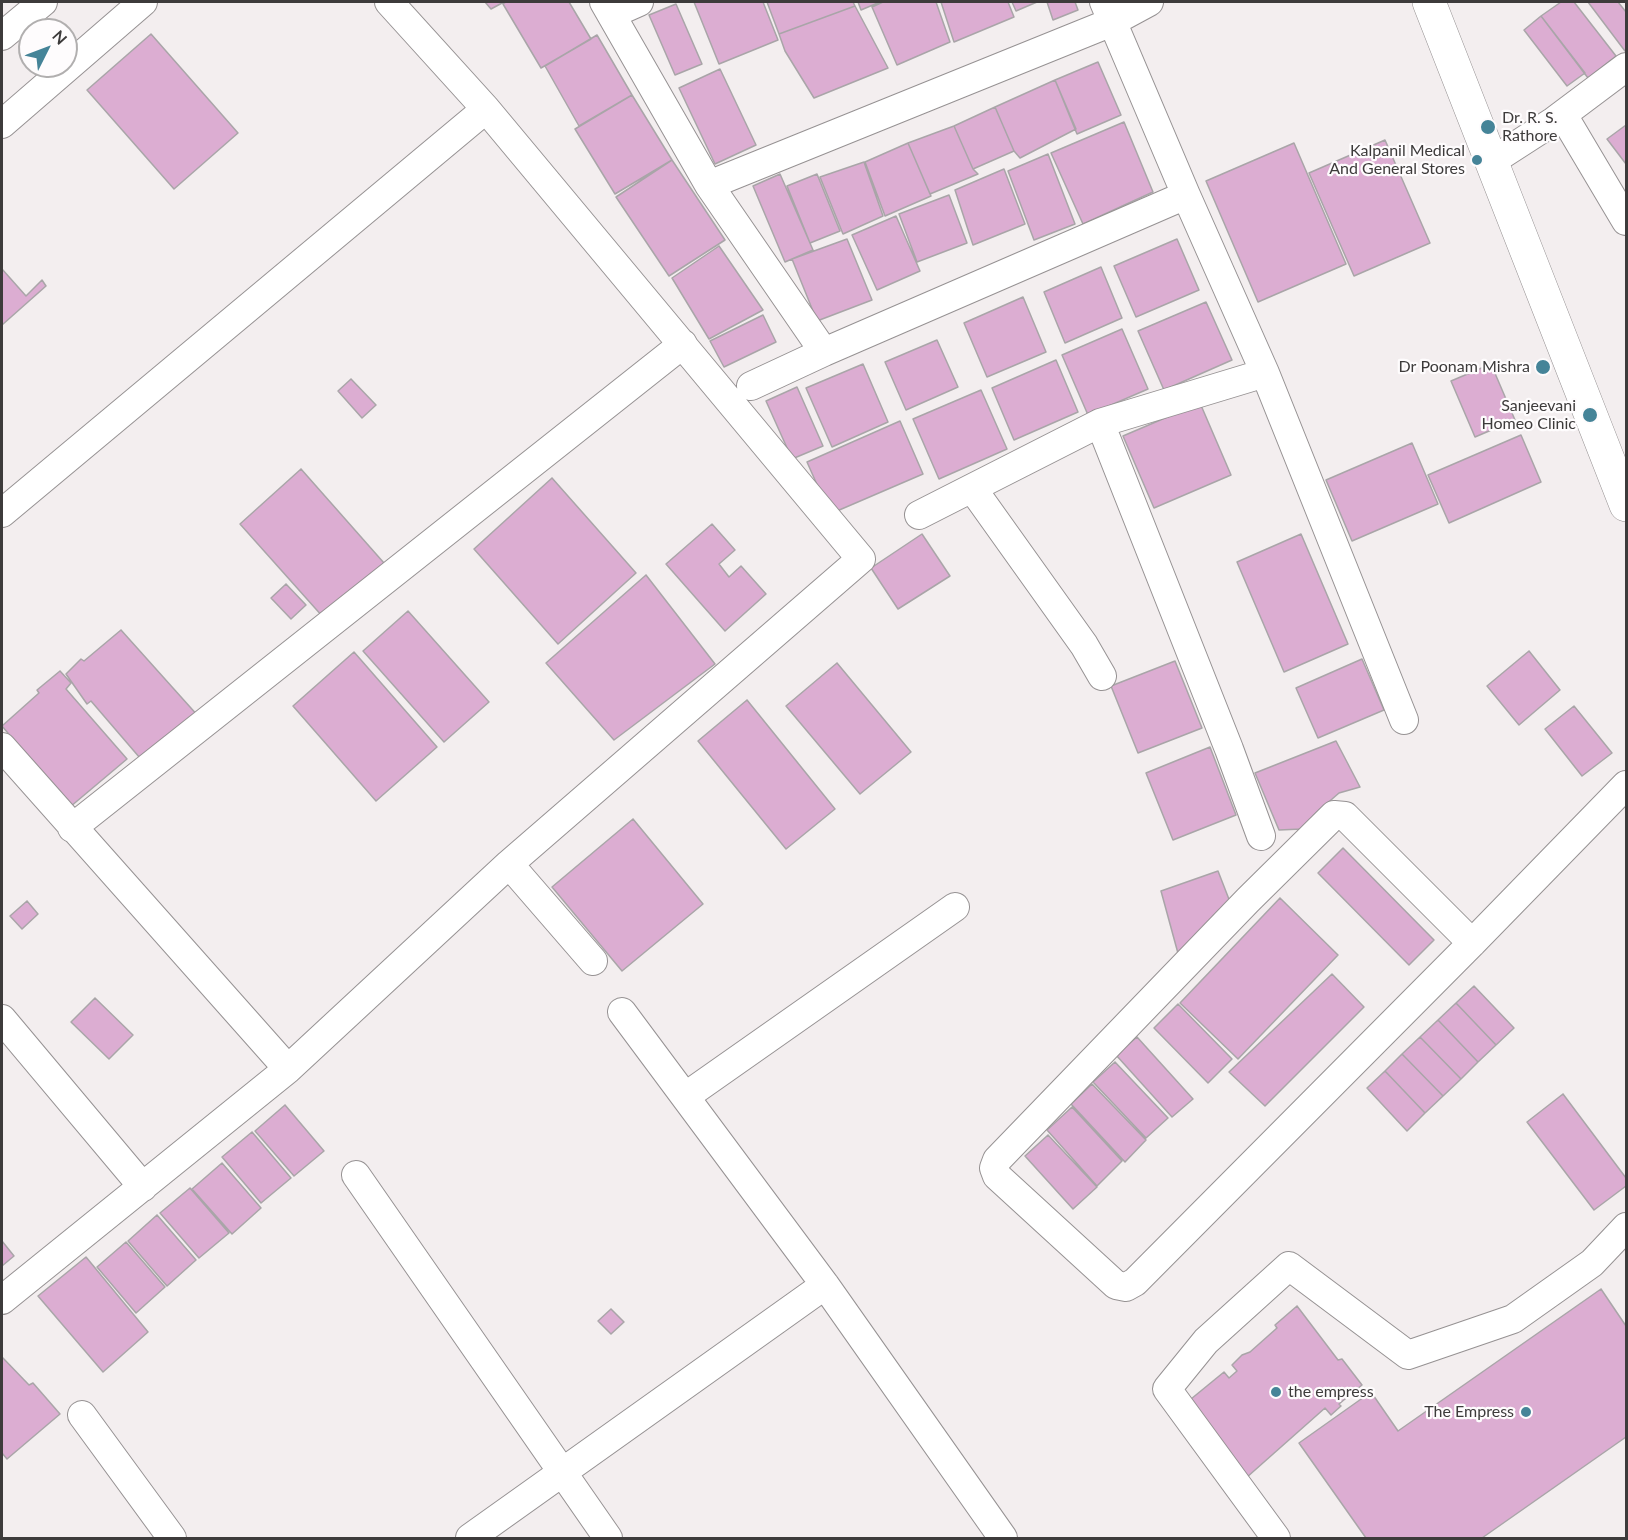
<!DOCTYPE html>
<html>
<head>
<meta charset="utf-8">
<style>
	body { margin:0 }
	#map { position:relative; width:1628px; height:1540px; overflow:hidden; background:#f3eeef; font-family:Lato,sans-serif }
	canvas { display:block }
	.frame { position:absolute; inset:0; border:3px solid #3d3b3b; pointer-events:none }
	.north { position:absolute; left:18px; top:18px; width:60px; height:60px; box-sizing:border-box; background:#fefcfd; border:2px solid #b1afaf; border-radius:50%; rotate:48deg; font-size:16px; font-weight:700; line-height:24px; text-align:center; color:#3d3b3b }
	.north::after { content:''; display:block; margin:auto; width:21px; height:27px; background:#458498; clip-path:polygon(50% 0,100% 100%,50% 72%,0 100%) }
</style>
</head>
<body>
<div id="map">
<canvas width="1628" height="1540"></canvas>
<div class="frame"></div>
<div class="north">N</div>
</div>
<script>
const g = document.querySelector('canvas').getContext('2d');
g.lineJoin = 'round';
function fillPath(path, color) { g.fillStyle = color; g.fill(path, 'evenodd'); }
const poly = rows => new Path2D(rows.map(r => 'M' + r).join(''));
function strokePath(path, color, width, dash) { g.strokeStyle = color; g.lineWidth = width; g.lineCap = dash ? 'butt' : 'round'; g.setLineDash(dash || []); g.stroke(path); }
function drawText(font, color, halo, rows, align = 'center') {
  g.font = font + ' Lato,sans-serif'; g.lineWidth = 4.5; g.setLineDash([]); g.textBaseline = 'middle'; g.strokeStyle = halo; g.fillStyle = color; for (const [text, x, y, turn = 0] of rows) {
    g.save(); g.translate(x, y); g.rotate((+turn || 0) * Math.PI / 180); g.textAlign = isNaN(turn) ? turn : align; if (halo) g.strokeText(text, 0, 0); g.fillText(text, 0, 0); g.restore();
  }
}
const building = poly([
	[485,2,504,2,491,9,485,2],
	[506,2,569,2,591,39,541,68,503,4,506,2],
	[694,2,763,2,778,40,719,64,694,2],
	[767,2,853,2,855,6,779,34,767,2],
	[858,2,880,2,861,10,858,2],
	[883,2,936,2,950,42,897,65,872,7,883,2],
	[941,2,1008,2,1014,17,954,42,941,2],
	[1012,2,1037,2,1016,11,1012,2],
	[1047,2,1075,2,1078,10,1053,20,1047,2],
	[1561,2,1574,2,1616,56,1588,78,1541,16,1561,2],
	[1588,2,1618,2,1626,12,1626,50,1625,51,1588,2],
	[676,4,702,64,675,75,649,15,676,4],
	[855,6,888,68,814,98,785,51,779,34,855,6],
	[1541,16,1585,73,1567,86,1524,30,1541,16],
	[151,34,238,133,174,189,87,90,151,34],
	[597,35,632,95,579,126,545,66,597,35],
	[1098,62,1121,115,1077,134,1055,80,1098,62],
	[720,69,756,145,715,164,679,88,720,69],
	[1055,80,1076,129,1020,158,1014,151,995,107,1055,80],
	[632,95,672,160,615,194,575,129,632,95],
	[995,107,1014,151,973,169,954,126,995,107],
	[1124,122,1153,192,1083,224,1051,153,1124,122],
	[1626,125,1626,164,1607,139,1626,125],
	[954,126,973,169,978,174,930,194,908,143,954,126],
	[1385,140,1430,243,1354,276,1309,173,1385,140],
	[908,143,931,196,885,216,865,162,908,143],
	[1294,143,1346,264,1258,302,1206,181,1294,143],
	[1048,154,1075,224,1034,240,1008,171,1048,154],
	[672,160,725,240,669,276,616,197,672,160],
	[864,162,883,216,843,234,820,177,864,162],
	[1004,169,1025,224,973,245,955,190,1004,169],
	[780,174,813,250,785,262,753,186,780,174],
	[817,174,840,231,810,243,787,186,817,174],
	[949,195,967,243,917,262,899,214,949,195],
	[896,216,920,271,877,290,852,235,896,216],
	[847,239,872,300,817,321,792,259,847,239],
	[1177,239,1199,290,1136,317,1114,266,1177,239],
	[719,246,763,310,709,339,672,278,719,246],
	[1101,267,1122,318,1065,343,1044,292,1101,267],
	[2,269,26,296,42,280,46,286,2,325,2,269],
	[1023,297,1046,352,987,377,964,323,1023,297],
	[1206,302,1232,360,1164,390,1138,331,1206,302],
	[763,315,776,342,724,367,710,341,763,315],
	[1122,329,1148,389,1088,415,1062,355,1122,329],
	[937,340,958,387,906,410,885,362,937,340],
	[1056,360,1078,412,1014,440,992,388,1056,360],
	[863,364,888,422,832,447,806,388,863,364],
	[1491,364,1515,420,1475,437,1451,381,1491,364],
	[351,379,376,405,362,418,338,391,351,379],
	[797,387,823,446,792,459,766,401,797,387],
	[981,390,1007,449,939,479,913,419,981,390],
	[1200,403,1231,475,1154,508,1123,436,1200,403],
	[900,421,923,474,830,514,807,462,900,421],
	[1521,435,1541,482,1449,523,1428,475,1521,435],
	[1412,443,1438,504,1352,541,1326,480,1412,443],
	[301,469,384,563,323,617,240,524,301,469],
	[552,478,636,573,558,644,474,549,552,478],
	[712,524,735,550,719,564,729,577,741,566,766,594,725,631,666,564,712,524],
	[922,534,950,576,898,609,871,568,922,534],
	[1301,534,1348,644,1284,672,1237,562,1301,534],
	[646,575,715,664,614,740,546,663,646,575],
	[286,584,306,605,291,619,271,598,286,584],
	[408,611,489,702,444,742,363,651,408,611],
	[121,630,199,717,146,765,91,701,87,704,66,674,81,659,84,661,121,630],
	[1529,651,1560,690,1519,725,1487,686,1529,651],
	[354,652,437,747,376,801,293,706,354,652],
	[1362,659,1384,710,1318,738,1296,688,1362,659],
	[1175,661,1202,728,1138,753,1111,686,1175,661],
	[837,663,911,752,860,794,786,706,837,663],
	[60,671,71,683,66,689,127,759,70,807,2,726,39,693,37,690,60,671],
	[747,700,835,809,786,849,698,741,747,700],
	[1574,706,1612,753,1582,776,1545,729,1574,706],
	[1336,741,1360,787,1339,793,1316,813,1302,829,1279,830,1255,773,1336,741],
	[1210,747,1236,815,1173,840,1146,773,1210,747],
	[633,819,703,904,622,971,552,887,633,819],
	[1343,848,1434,940,1409,965,1318,873,1343,848],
	[1218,871,1232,907,1179,957,1161,891,1218,871],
	[1280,898,1338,955,1238,1059,1180,1003,1280,898],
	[27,901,38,914,22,929,10,916,27,901],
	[1332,974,1364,1007,1265,1106,1229,1072,1332,974],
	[1474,986,1514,1028,1496,1045,1456,1003,1474,986],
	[95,998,133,1035,109,1059,71,1022,95,998],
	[1456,1003,1496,1045,1478,1062,1438,1020,1456,1003],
	[1178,1004,1232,1059,1208,1083,1154,1028,1178,1004],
	[1438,1020,1478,1062,1461,1079,1420,1037,1438,1020],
	[1137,1037,1193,1099,1172,1117,1116,1055,1137,1037],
	[1420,1037,1461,1079,1443,1096,1402,1054,1420,1037],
	[1402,1054,1443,1096,1425,1113,1385,1071,1402,1054],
	[1115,1062,1168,1118,1146,1138,1093,1082,1115,1062],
	[1385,1071,1425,1113,1407,1131,1367,1088,1385,1071],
	[1092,1084,1146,1140,1125,1162,1071,1104,1092,1084],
	[1563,1094,1626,1178,1626,1186,1594,1210,1527,1122,1563,1094],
	[285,1105,324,1151,294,1176,255,1131,285,1105],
	[1072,1107,1122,1161,1097,1186,1047,1130,1072,1107],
	[252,1132,291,1178,261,1203,222,1157,252,1132],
	[1048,1135,1097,1187,1073,1209,1025,1156,1048,1135],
	[222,1163,261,1208,232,1234,192,1189,222,1163],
	[190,1188,229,1233,199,1258,160,1213,190,1188],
	[157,1215,196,1260,167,1286,128,1241,157,1215],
	[2,1241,14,1256,2,1266,2,1241],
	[126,1242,165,1287,136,1313,97,1267,126,1242],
	[86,1257,148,1332,103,1372,38,1296,86,1257],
	[1601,1289,1626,1326,1626,1437,1482,1538,1366,1538,1299,1443,1371,1392,1398,1431,1601,1289],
	[1297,1306,1338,1360,1342,1359,1362,1385,1339,1404,1341,1406,1331,1415,1325,1408,1246,1478,1191,1399,1224,1372,1229,1378,1237,1371,1232,1365,1242,1355,1250,1352,1277,1328,1275,1325,1297,1306],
	[611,1309,624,1322,611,1334,598,1321,611,1309],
	[2,1357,29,1385,33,1383,60,1414,7,1459,2,1453,2,1357]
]);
fillPath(building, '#dcadd2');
strokePath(building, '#a9a5a8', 1.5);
const street = poly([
	[604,2,709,185,824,352,1186,195,1104,2],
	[612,14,639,2],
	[2,36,43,2],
	[1563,115,1626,221],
	[2,124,143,2],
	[1492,161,1554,121,1626,67],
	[709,185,1112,22,1149,2],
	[1265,373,1404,720],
	[751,386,824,352],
	[1100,423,1229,749,1261,836],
	[972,488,1084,645,1102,676],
	[2,513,486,109],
	[919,515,1100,423,1265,373,1186,195],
	[2,747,288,1069,2,1300],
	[72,828,683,344],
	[509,864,593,961],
	[1472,943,1345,816,1334,815,1248,900,997,1160,994,1168,997,1176,1116,1285,1126,1287,1135,1282,1472,943,1626,785],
	[622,1012,825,1285,1003,1538],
	[2,1019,143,1187],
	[288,1069,509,864,861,559,486,109,389,2],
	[686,1096,955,907],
	[356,1175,608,1538],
	[82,1415,172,1538],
	[470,1538,825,1285],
	[1276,1538,1167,1389,1206,1341,1289,1266,1408,1355,1513,1319,1592,1263,1626,1227]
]);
const secondary = poly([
	[1429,2,1626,505]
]);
strokePath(street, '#969293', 30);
strokePath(secondary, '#969293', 34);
strokePath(street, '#fff', 28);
strokePath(secondary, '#fff', 33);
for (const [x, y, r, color] of [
	[1488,127,8,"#458498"],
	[1477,160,6,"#458498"],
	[1543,367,8,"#458498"],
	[1590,415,8,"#458498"],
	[1276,1392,6,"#458498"],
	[1526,1412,6,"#458498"]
]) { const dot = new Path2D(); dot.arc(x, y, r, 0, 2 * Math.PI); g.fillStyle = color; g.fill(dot); strokePath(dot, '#fefcfd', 2); }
drawText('16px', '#3d3b3b', '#fefcfd', [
	["Dr. R. S.",1502,118,"left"],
	["Rathore",1502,136,"left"],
	["Kalpanil Medical",1465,151],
	["And General Stores",1465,169],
	["Dr Poonam Mishra",1530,367],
	["Sanjeevani",1576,406],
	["Homeo Clinic",1576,424],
	["the empress",1288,1392,"left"],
	["The Empress",1514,1412]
], 'right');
</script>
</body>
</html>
